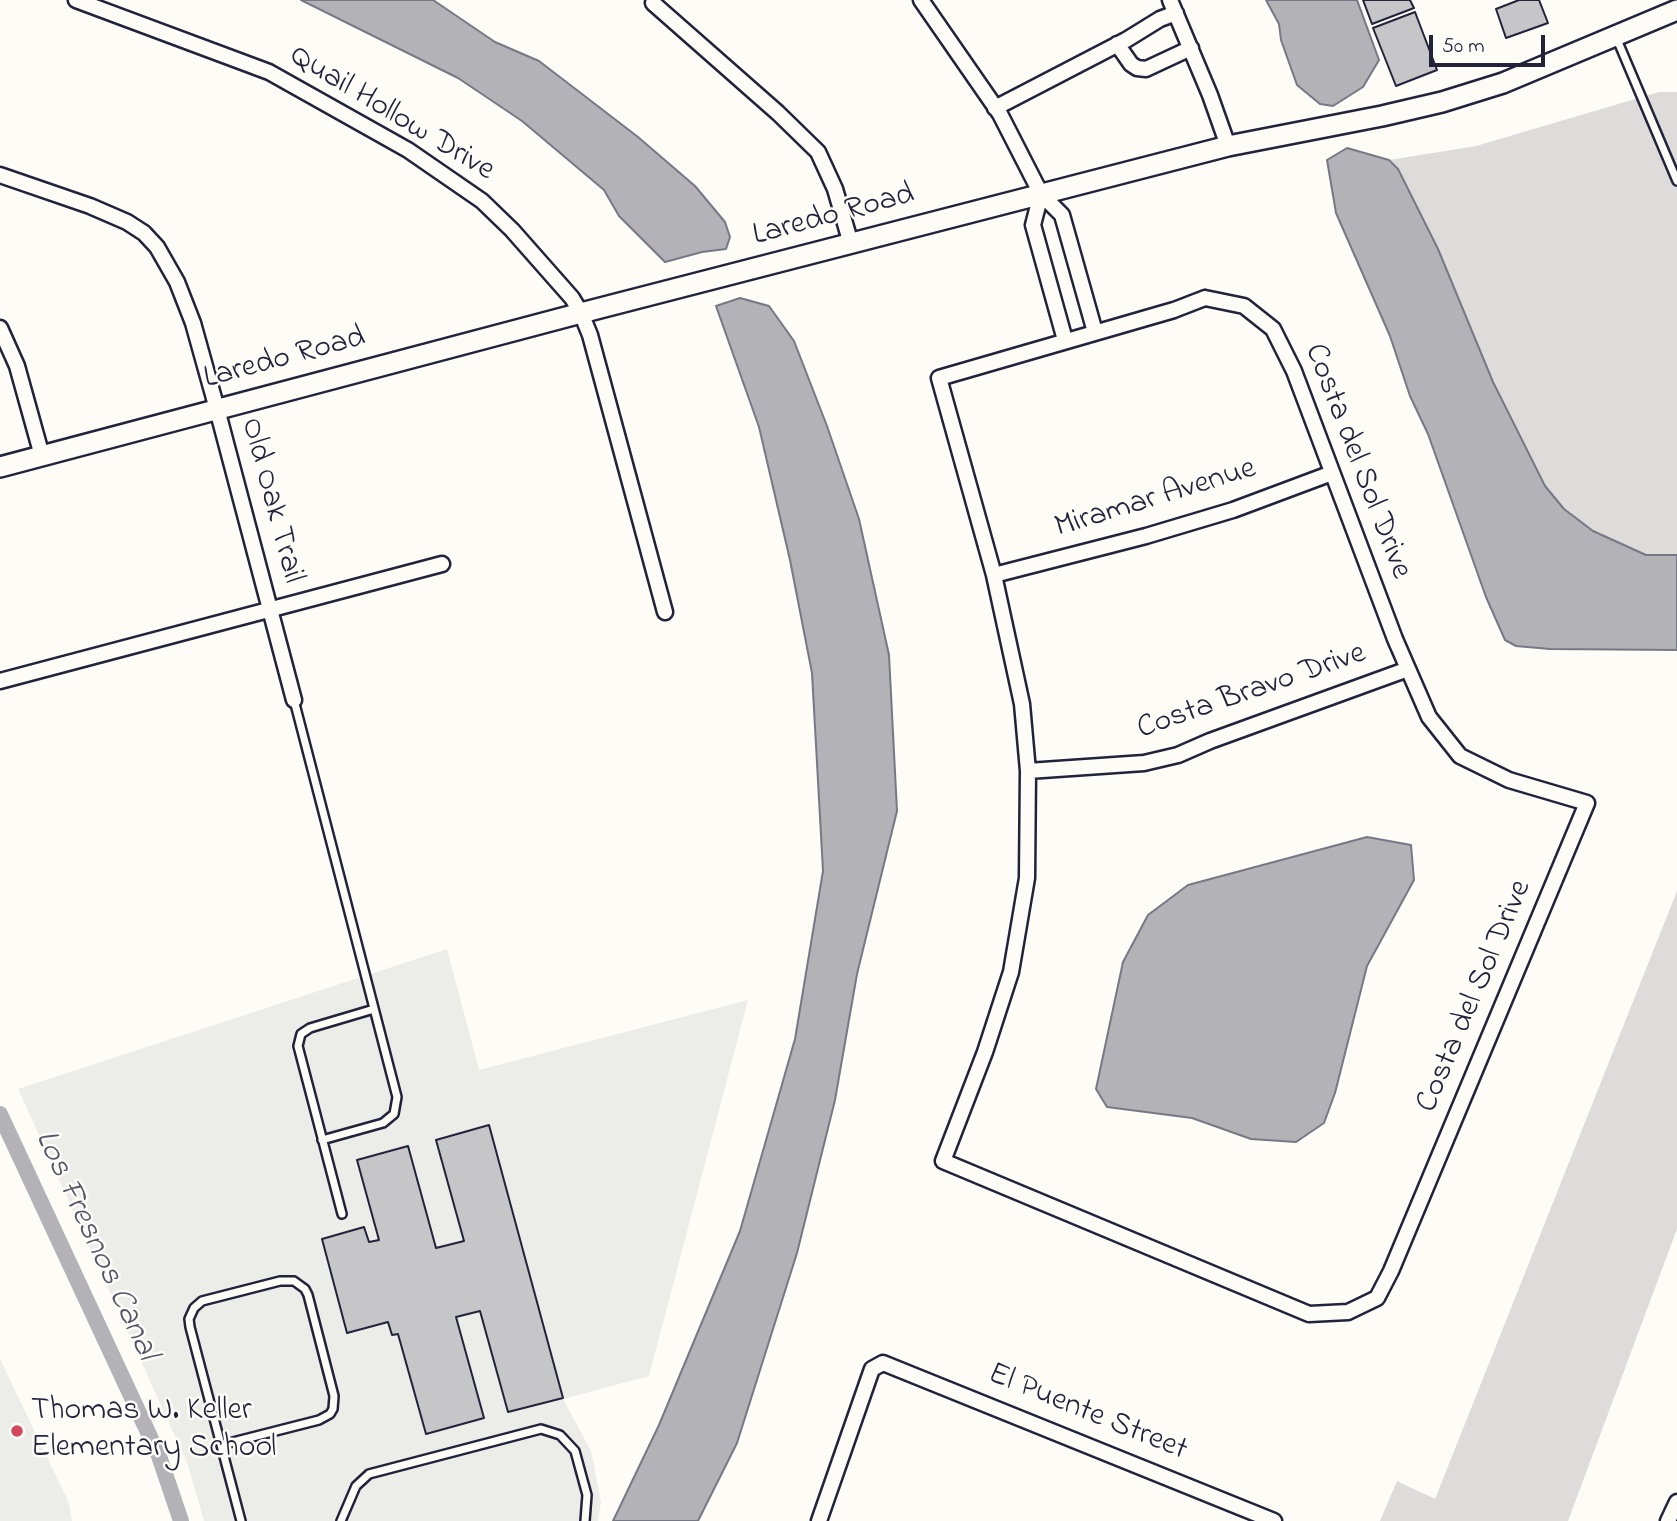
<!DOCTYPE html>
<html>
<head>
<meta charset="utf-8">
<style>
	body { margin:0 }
	#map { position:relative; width:1677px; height:1521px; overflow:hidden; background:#fdfcf7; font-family:"Indie Flower",sans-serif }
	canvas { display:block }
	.scale { position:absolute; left:1429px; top:35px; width:116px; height:32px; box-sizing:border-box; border:4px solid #22223b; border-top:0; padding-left:9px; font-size:21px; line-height:24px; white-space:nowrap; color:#22223b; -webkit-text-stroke:5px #fdfcf7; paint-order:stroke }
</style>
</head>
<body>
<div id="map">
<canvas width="1677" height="1521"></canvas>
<div class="scale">50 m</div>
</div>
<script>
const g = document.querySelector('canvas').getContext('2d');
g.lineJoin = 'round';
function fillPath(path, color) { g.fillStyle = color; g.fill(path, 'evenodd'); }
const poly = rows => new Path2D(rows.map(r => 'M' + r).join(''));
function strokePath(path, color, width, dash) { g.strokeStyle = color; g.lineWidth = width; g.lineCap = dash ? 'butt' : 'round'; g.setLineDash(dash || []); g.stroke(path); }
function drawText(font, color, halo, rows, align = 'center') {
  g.font = font + ' "Indie Flower",sans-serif'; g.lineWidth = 5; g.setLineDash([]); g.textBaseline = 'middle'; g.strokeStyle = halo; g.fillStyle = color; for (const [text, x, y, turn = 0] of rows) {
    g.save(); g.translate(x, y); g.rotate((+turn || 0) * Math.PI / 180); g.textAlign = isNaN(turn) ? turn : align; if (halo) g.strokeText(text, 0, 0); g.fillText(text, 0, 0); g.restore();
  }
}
fillPath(poly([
	[447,949,479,1070,748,1000,649,1376,563,1399,591,1451,601,1502,598,1521,204,1521,188,1465,18,1089],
	[0,1359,69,1503,72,1521,0,1521]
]), '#ecece9');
fillPath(poly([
	[1659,92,1677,92,1677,555,1646,555,1593,531,1564,509,1545,486,1493,382,1438,249,1398,169,1389,160,1476,146],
	[1677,891,1677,1229,1568,1521,1380,1521,1397,1481,1435,1499]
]), '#dddcdb');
const water = poly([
	[301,0,433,0,495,42,539,61,638,137,695,186,725,222,730,237,726,249,702,252,665,262,619,216,604,190,522,121,458,78,301,0],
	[1266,0,1357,0,1379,60,1363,87,1333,106,1320,104,1297,85,1281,40,1279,24,1266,0],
	[1347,148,1389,160,1398,169,1438,249,1493,382,1545,486,1564,509,1593,531,1646,555,1677,555,1677,650,1550,649,1516,646,1505,640,1486,597,1428,434,1410,396,1390,336,1336,213,1327,160,1347,148],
	[740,298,769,306,794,341,827,426,859,519,889,655,897,811,857,974,835,1100,797,1253,737,1443,698,1521,613,1521,659,1425,740,1231,795,1039,823,871,812,673,790,560,759,427,716,306,740,298],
	[1367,837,1411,845,1414,880,1367,966,1335,1093,1324,1123,1296,1142,1251,1139,1192,1118,1107,1107,1096,1089,1123,962,1148,915,1188,885,1367,837]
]);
fillPath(water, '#b2b2b7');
strokePath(water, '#787885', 2);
strokePath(poly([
	[0,1114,159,1456,181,1521]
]), '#b2b2b7', 16);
const building = poly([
	[1363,0,1410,0,1414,8,1372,24,1363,0],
	[1519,0,1539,0,1548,23,1506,38,1496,9,1519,0],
	[1415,12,1437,70,1396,86,1373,28,1415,12],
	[489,1125,563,1398,508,1412,480,1311,456,1317,484,1418,426,1434,398,1334,392,1335,388,1322,347,1333,322,1239,364,1227,369,1242,379,1240,357,1160,408,1146,436,1248,464,1241,436,1140,489,1125]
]);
fillPath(building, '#c6c6c8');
strokePath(building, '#22223b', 2);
const lane = poly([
	[1616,37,1677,181],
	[294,700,397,1097,394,1114,383,1123,322,1140],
	[342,1214,298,1046,301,1034,310,1028,374,1009],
	[221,1445,319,1420,330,1414,333,1409,334,1396,308,1295,305,1289,294,1281,280,1281,202,1301,194,1308,189,1319,190,1327,241,1521],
	[341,1521,356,1486,369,1474,541,1429,560,1435,575,1451,587,1495,585,1521]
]);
const street = poly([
	[76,0,269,72,408,150,482,201,512,230,572,298,581,313,590,335,665,612],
	[921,0,1000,114,1041,194,1062,215,1095,332],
	[1170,0,1210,95,1228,146],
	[653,3,778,113,818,152,835,189,851,244],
	[1117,44,1131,64,1137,68,1146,69,1191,48],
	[995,108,1126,40,1160,19,1176,13],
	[0,175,90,206,127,222,144,233,157,247,177,282,193,323,217,409,294,700],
	[1041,194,1033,225,1065,340],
	[1205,298,1244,306,1273,329,1294,371,1395,639,1429,717,1460,756,1509,780,1587,803,1391,1271,1377,1298,1348,1312,1309,1314,943,1161,985,1052,1011,972,1027,878,1028,771,1022,704,994,575,939,378,1174,310,1205,298],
	[0,328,17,366,42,456],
	[994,575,1146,536,1233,510,1332,473],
	[0,681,442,564],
	[1028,771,1144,763,1178,755,1210,741,1408,669],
	[819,1521,872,1369,883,1363,1274,1521],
	[1668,1521,1677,1502]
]);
const secondary = poly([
	[0,467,581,313,1228,146,1382,116,1442,102,1503,83,1677,10]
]);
strokePath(lane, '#22223b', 12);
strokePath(street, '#22223b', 19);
strokePath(secondary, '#22223b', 24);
strokePath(lane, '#fdfcf7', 7);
strokePath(street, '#fdfcf7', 14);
strokePath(secondary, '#fdfcf7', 19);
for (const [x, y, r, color] of [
	[17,1431,7,"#d1495b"]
]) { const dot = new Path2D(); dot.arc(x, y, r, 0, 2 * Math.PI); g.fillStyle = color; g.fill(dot); strokePath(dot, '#fdfcf7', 2.5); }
drawText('32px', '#22223b', '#fdfcf7', [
	["Quail Hollow Drive",391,115,31],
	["Laredo Road",834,217,-15],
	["Laredo Road",285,360,-15],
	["Costa del Sol Drive",1356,462,69],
	["Miramar Avenue",1156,500,-17],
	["Old Oak Trail",270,501,75],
	["Costa Bravo Drive",1252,693,-19],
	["Costa del Sol Drive",1476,997,-67],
	["El Puente Street",1087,1414,22]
]);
drawText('32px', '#22223b', '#fdfcf7', [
	["Thomas W. Keller",31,1413],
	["Elementary School",31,1450]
], 'left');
drawText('italic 33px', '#545466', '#fdfcf7', [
	["Los Fresnos Canal",94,1246,65]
]);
</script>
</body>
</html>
